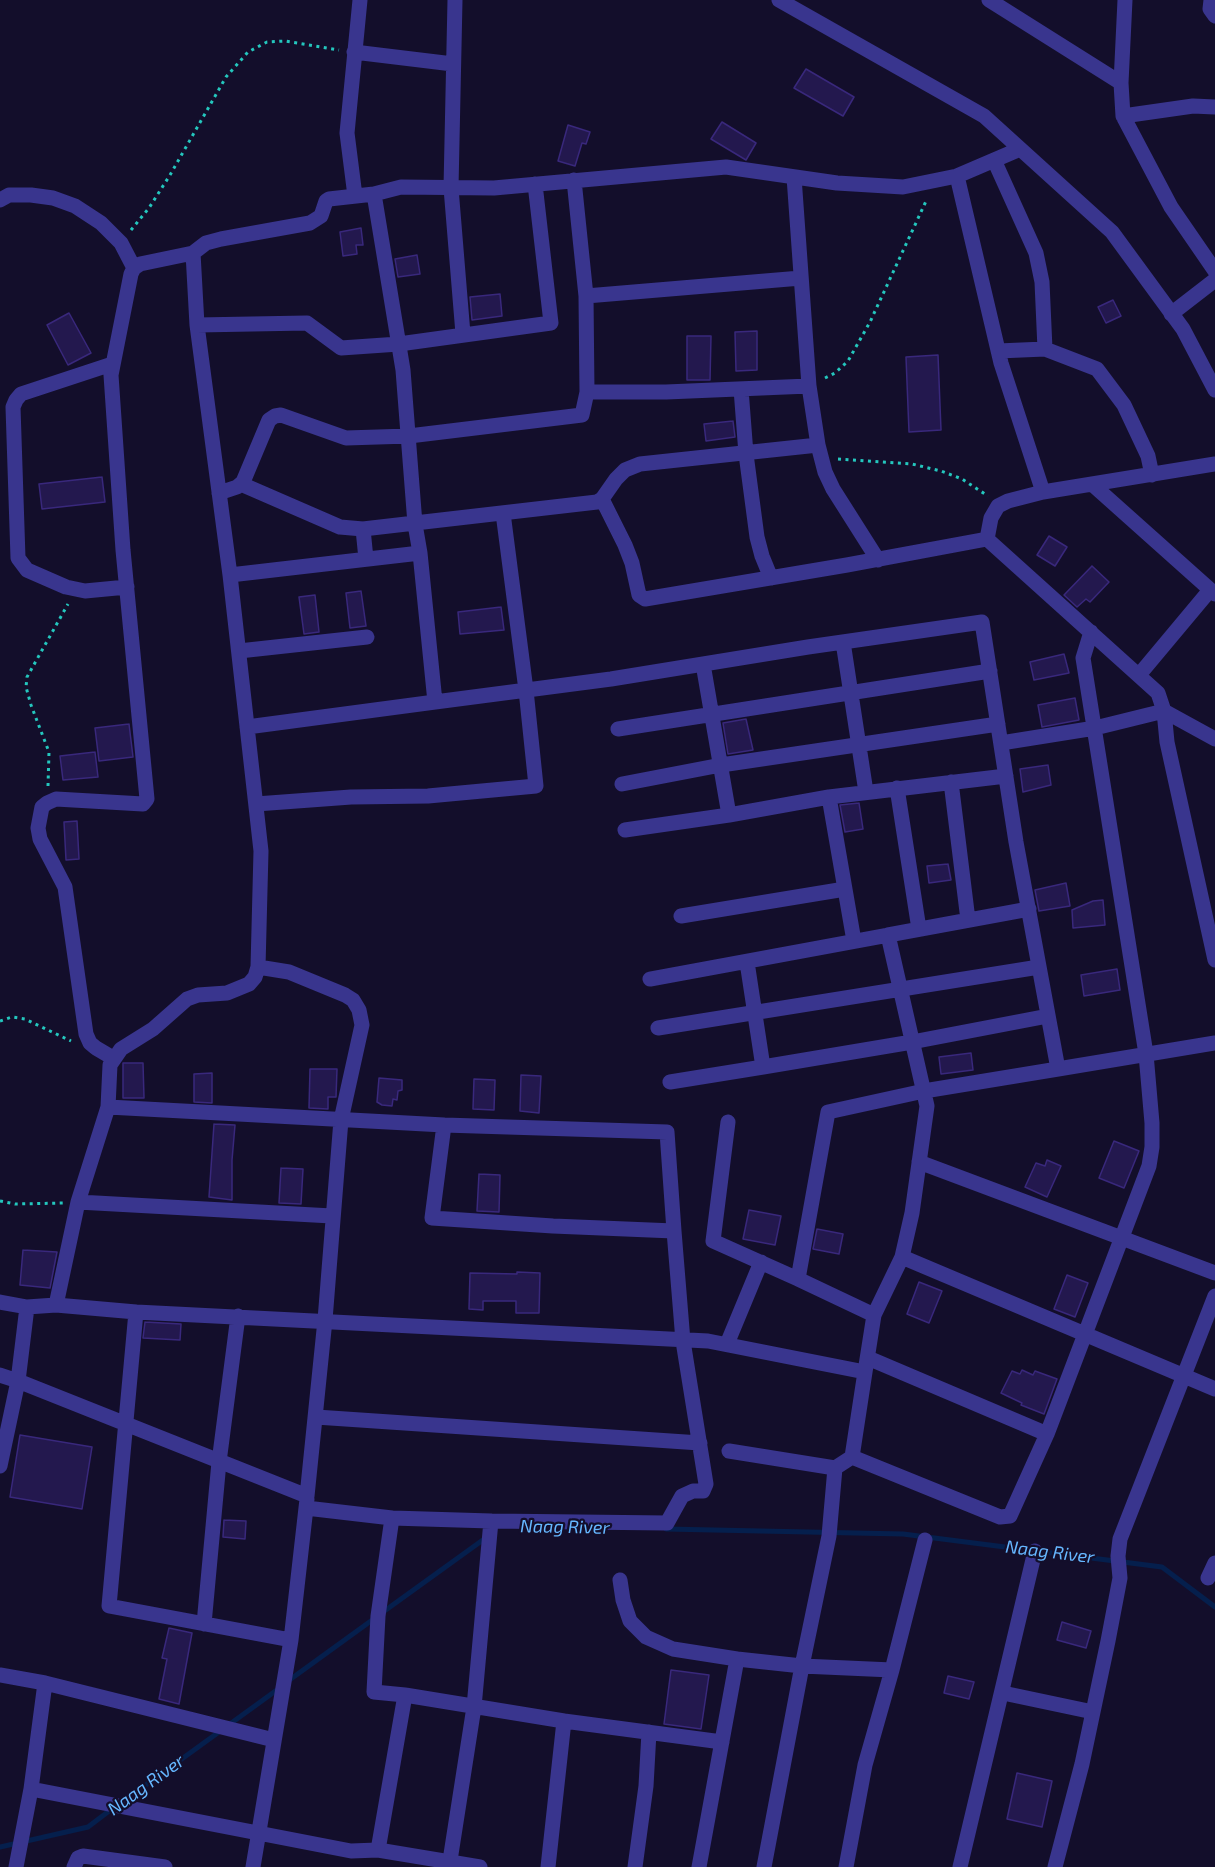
<!DOCTYPE html>
<html>
<head>
<meta charset="utf-8">
<style>
	body { margin:0 }
	canvas { display:block; background:#130e2b }
</style>
</head>
<body>
<canvas width="1215" height="1867"></canvas>
<script>
const g = document.querySelector('canvas').getContext('2d');
g.lineJoin = 'round';
const poly = rows => new Path2D(rows.map(r => 'M' + r).join(''));
function strokePath(path, color, width, dash) { g.strokeStyle = color; g.lineWidth = width; g.lineCap = dash ? 'butt' : 'round'; g.setLineDash(dash || []); g.stroke(path); }
function fillPath(path, color) { g.fillStyle = color; g.fill(path, 'evenodd'); }
function drawText(font, color, halo, rows, align = 'center') {
  g.font = font + ' "Exo 2",sans-serif'; g.lineWidth = 4.5; g.setLineDash([]); g.textBaseline = 'middle'; g.strokeStyle = halo; g.fillStyle = color; for (const [text, x, y, turn = 0] of rows) {
    g.save(); g.translate(x, y); g.rotate((+turn || 0) * Math.PI / 180); g.textAlign = isNaN(turn) ? turn : align; if (halo) g.strokeText(text, 0, 0); g.fillText(text, 0, 0); g.restore();
  }
}
strokePath(poly([
	[666,1529,903,1534,1162,1567,1215,1607],
	[383,1612,487,1537],
	[288,1681,375,1618],
	[121,1803,281,1687],
	[0,1847,88,1827,113,1808]
]), '#051f4d', 5);
const building = poly([
	[806,69,854,97,843,116,794,88,806,69],
	[722,122,756,143,746,160,711,139,722,122],
	[568,125,590,132,586,144,582,143,575,166,558,161,568,125],
	[361,228,363,245,356,245,357,254,343,256,340,232,361,228],
	[417,255,420,274,398,277,395,259,417,255],
	[500,294,502,316,472,320,470,297,500,294],
	[1113,300,1121,316,1106,323,1098,307,1113,300],
	[69,313,91,353,68,365,47,325,69,313],
	[757,331,757,370,736,371,735,332,757,331],
	[687,336,711,336,710,380,687,380,687,336],
	[938,355,941,430,909,432,906,357,938,355],
	[733,421,735,437,706,441,704,424,733,421],
	[102,477,105,502,42,509,39,484,102,477],
	[1049,536,1067,547,1055,566,1037,555,1049,536],
	[1092,566,1109,582,1090,602,1086,599,1077,607,1064,595,1092,566],
	[361,591,366,626,350,628,346,593,361,591],
	[315,595,319,632,304,634,299,597,315,595],
	[501,607,504,630,460,634,458,612,501,607],
	[1064,654,1069,673,1034,680,1030,662,1064,654],
	[1075,698,1079,720,1042,727,1038,705,1075,698],
	[746,719,753,750,728,754,723,723,746,719],
	[129,724,133,757,99,761,95,728,129,724],
	[95,752,98,777,63,780,60,756,95,752],
	[1048,765,1051,785,1023,792,1020,769,1048,765],
	[859,803,863,829,845,832,840,805,859,803],
	[77,821,79,859,66,860,64,822,77,821],
	[948,864,951,880,929,883,927,866,948,864],
	[1066,883,1070,906,1039,911,1035,890,1066,883],
	[1103,900,1105,925,1073,928,1072,910,1093,901,1103,900],
	[1117,969,1120,990,1084,996,1081,975,1117,969],
	[971,1053,973,1070,941,1074,939,1057,971,1053],
	[123,1063,143,1063,144,1098,123,1098,123,1063],
	[310,1069,337,1069,336,1097,328,1097,328,1109,309,1108,310,1069],
	[212,1073,212,1103,194,1102,194,1074,212,1073],
	[521,1075,541,1076,539,1113,520,1111,521,1075],
	[379,1078,402,1080,402,1090,398,1091,397,1100,393,1099,392,1106,382,1105,377,1102,379,1078],
	[474,1079,495,1080,494,1110,473,1109,474,1079],
	[214,1124,235,1125,232,1160,232,1200,209,1197,214,1124],
	[1114,1141,1139,1151,1124,1188,1099,1178,1114,1141],
	[1047,1160,1061,1166,1047,1197,1025,1187,1036,1163,1045,1166,1047,1160],
	[281,1168,303,1169,301,1204,279,1203,281,1168],
	[479,1174,500,1175,499,1212,477,1211,479,1174],
	[749,1210,781,1216,775,1245,743,1239,749,1210],
	[817,1229,843,1234,839,1254,813,1249,817,1229],
	[23,1250,57,1252,50,1288,20,1285,23,1250],
	[517,1272,540,1273,539,1313,516,1313,516,1301,483,1301,483,1310,469,1309,470,1273,517,1274,517,1272],
	[1067,1275,1088,1283,1075,1317,1054,1309,1067,1275],
	[919,1282,942,1291,929,1323,907,1314,919,1282],
	[145,1322,181,1324,180,1340,143,1338,145,1322],
	[1022,1370,1033,1375,1035,1371,1057,1379,1044,1414,1021,1405,1022,1403,1001,1393,1012,1371,1020,1374,1022,1370],
	[20,1435,92,1447,82,1509,10,1497,20,1435],
	[224,1520,246,1521,245,1539,223,1537,224,1520],
	[1062,1622,1091,1631,1086,1648,1057,1640,1062,1622],
	[169,1628,192,1633,179,1704,159,1699,167,1659,162,1658,169,1628],
	[671,1670,709,1675,701,1729,664,1724,671,1670],
	[948,1676,974,1682,969,1699,944,1693,948,1676],
	[1017,1773,1052,1781,1042,1827,1007,1819,1017,1773]
]);
fillPath(building, '#23184e');
strokePath(building, '#39287c', 1.5);
strokePath(poly([
	[131,230,149,208,170,175,226,77,248,52,267,42,285,41,339,50],
	[825,378,835,373,848,361,870,322,927,199],
	[838,459,912,464,941,471,962,479,988,496],
	[48,786,49,752,31,705,26,687,27,677,68,604],
	[0,1021,12,1017,25,1019,71,1041],
	[0,1201,15,1204,64,1203]
]), '#24c7be', 3, [3, 4.5]);
strokePath(poly([
	[455,0,451,188,463,334],
	[779,0,984,116,1112,232,1183,329,1215,390],
	[989,0,1121,83],
	[1125,0,1121,83,1123,116,1171,207,1215,271],
	[1211,0,1210,9,1215,16],
	[354,52,453,64],
	[1123,116,1193,106,1215,107],
	[1020,149,957,176,903,187,837,183,726,167,494,188,401,187,374,194,403,370,415,524,420,553,435,702,611,679,808,647,982,622,1016,842,1058,1069,1215,1043],
	[994,160,1036,253,1042,282,1045,349],
	[957,176,1001,363,1043,492],
	[794,177,809,386,818,445,825,472,833,489,878,560],
	[574,180,586,296,587,392],
	[355,196,347,133,360,0],
	[0,200,9,195,31,195,53,198,75,206,101,223,121,243,134,268],
	[193,253,197,325],
	[586,296,801,278],
	[1171,314,1215,280],
	[998,351,1045,349,1097,369,1124,405,1148,456,1152,475],
	[112,364,21,394,16,400,13,407,18,558,27,570,66,587,85,591,127,587],
	[741,389,746,454,757,537,762,556,771,578],
	[241,484,340,527,363,529,597,502,602,499,616,479,625,470,640,464,818,445],
	[1093,485,1215,594],
	[219,493,237,487,243,482,269,420,275,416,281,415,346,438,409,436,582,415,587,392,666,392,809,386],
	[602,499,625,545,632,563,639,595,645,599,847,565,987,539,1158,693,1164,711,1167,742,1215,960],
	[363,529,366,559],
	[987,539,991,518,998,506,1008,501,1043,492,1215,464],
	[230,575,420,553],
	[843,642,866,792],
	[239,651,367,637],
	[703,664,729,815],
	[1139,675,1210,590],
	[247,727,435,702],
	[618,729,990,671],
	[1001,743,1095,728,1164,711,1215,739],
	[951,782,968,920],
	[622,784,721,765,998,724],
	[897,788,919,929],
	[829,797,854,941],
	[256,804,351,797,428,796,536,786,526,690,503,513],
	[625,830,729,815,829,797,1006,776],
	[681,916,845,889],
	[888,935,1029,909],
	[747,962,763,1067,912,1042,1048,1016],
	[650,979,888,935,927,1106,912,1213,902,1257],
	[658,1028,1039,967],
	[113,1058,96,1048,90,1043,86,1034,65,887,40,839,38,828,42,807,47,803,56,799,143,804,147,799,123,550,111,375,131,274,134,268,140,264,193,253,206,243,221,239,310,223,321,216,326,201,329,199,374,194],
	[670,1082,763,1067],
	[108,1107,110,1065,121,1049,153,1029,187,999,198,995,227,993,249,984,255,977,258,967,261,851,230,575,197,325,307,323,341,348,399,344,551,323,535,184],
	[728,1122,713,1241,798,1279,828,1112,924,1091,1058,1069],
	[919,1162,1215,1273],
	[332,1216,78,1202,108,1107,444,1125],
	[798,1279,874,1315],
	[0,1302,27,1307],
	[56,1305,78,1202],
	[136,1312,109,1606,291,1640],
	[727,1344,761,1262],
	[868,1358,1047,1434],
	[0,1375,18,1381,27,1307,56,1305,136,1312,708,1341,865,1372,874,1315,902,1257,1215,1389],
	[316,1417,700,1443],
	[729,1451,835,1468],
	[852,1457,1000,1517,1010,1516,1047,1434,1149,1166,1152,1147,1152,1123,1146,1054,1083,658,1091,632],
	[0,1466,18,1381,307,1496,325,1320,341,1120,362,1025,359,1010,353,1000,345,995,289,972,258,967],
	[306,1508,392,1518,378,1616,374,1692,405,1695,564,1721],
	[392,1518,491,1521,667,1523,682,1496,693,1491,703,1491,706,1484,683,1341,674,1231,553,1226,432,1218,444,1125,667,1132,674,1231],
	[1208,1578,1215,1563],
	[620,1580,623,1600,630,1621,646,1637,673,1649,737,1659],
	[204,1624,219,1462,238,1316],
	[892,1670,925,1540],
	[0,1675,45,1683,274,1740],
	[1003,1693,1093,1712],
	[405,1695,378,1850,480,1867],
	[31,1789,351,1851,378,1850],
	[16,1867,31,1789,45,1683],
	[74,1867,78,1858,83,1856,165,1867],
	[253,1867,291,1640,307,1499],
	[449,1867,474,1707,491,1521],
	[548,1867,564,1721,722,1742],
	[635,1867,646,1786,649,1732],
	[699,1867,737,1659,802,1666,829,1536,835,1468,852,1457,865,1372],
	[764,1867,802,1666,892,1670,865,1765,846,1867],
	[960,1867,1035,1551],
	[1055,1867,1082,1764,1108,1641,1120,1578,1118,1556,1120,1539,1215,1296]
]), '#39358e', 15);
drawText('italic 18px', '#66b7ff', '#130e2b', [
	["Naag River",565,1527,1],
	["Naag River",1050,1552,7],
	["Naag River",146,1785,-36]
]);
</script>
</body>
</html>
